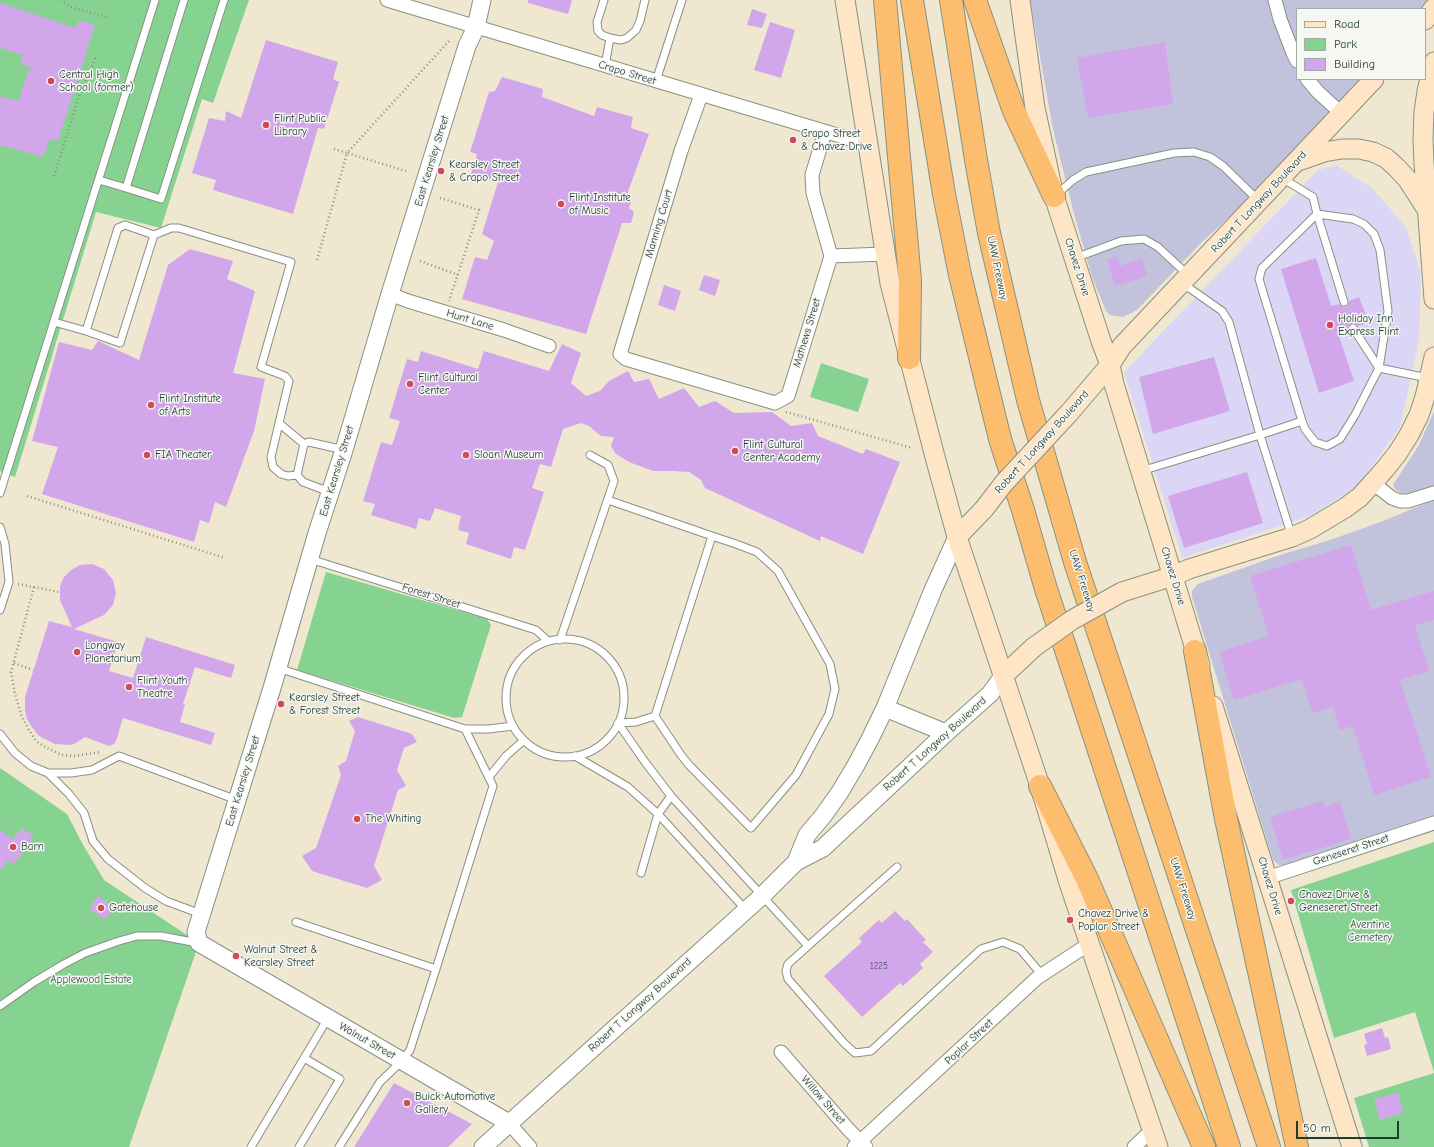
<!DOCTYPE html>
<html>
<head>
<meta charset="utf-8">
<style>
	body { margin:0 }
	#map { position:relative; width:1434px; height:1147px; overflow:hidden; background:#efe7d0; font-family:"Comic Neue",sans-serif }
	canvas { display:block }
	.legend { position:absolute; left:1296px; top:8px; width:130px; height:72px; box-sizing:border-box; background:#f6f6f2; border:1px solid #a0aca6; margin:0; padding:5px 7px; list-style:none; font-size:12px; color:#1f3d34 }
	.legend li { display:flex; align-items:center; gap:8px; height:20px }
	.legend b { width:20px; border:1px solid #a0aca6 }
	.scale { position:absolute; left:1296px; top:1121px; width:103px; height:18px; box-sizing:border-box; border:2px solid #1f3d34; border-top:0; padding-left:5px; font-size:12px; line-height:14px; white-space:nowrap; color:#1f3d34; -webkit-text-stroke:3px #f6f6f2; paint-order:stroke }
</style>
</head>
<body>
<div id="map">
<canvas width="1434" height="1147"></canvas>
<ul class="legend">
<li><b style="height:5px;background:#fee5c5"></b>Road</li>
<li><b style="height:11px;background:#86d391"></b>Park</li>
<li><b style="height:11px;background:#d1a6ea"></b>Building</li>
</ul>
<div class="scale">50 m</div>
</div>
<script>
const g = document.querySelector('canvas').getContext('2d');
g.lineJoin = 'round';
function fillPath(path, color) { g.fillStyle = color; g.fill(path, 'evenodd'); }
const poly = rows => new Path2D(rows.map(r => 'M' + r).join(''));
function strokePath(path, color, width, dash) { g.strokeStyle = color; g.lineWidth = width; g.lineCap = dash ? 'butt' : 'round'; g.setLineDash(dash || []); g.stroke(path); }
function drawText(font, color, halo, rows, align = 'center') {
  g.font = font + ' "Comic Neue",sans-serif'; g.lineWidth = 3; g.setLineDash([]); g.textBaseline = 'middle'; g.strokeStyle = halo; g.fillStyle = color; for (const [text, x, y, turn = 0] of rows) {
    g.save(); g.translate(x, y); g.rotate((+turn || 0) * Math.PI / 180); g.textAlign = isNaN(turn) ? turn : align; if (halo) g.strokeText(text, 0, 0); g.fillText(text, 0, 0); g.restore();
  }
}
fillPath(poly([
	[1336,165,1372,188,1406,227,1421,273,1419,341,1400,427,1357,487,1310,516,1182,558,1124,372,1318,170]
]), '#dcd6f6');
fillPath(poly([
	[1030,0,1430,0,1424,9,1297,9,1297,79,1364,79,1273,176,1201,243,1137,310,1123,317,1110,315,1106,311,1092,277,1073,210,1053,129],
	[1434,411,1434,494,1432,487,1407,494,1401,493,1396,490,1393,485,1419,445],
	[1434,500,1434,816,1284,866,1279,865,1273,860,1192,597,1192,591,1198,584,1277,556,1333,539,1383,521]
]), '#c2c2dc');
fillPath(poly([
	[0,0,249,0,213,103,202,99,161,228,96,212,15,477,0,471],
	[821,363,869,379,858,412,810,397],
	[326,572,487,619,491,625,462,717,454,718,297,670],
	[0,768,67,814,82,843,104,880,199,943,129,1147,0,1147],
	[1434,842,1434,1072,1415,1012,1334,1038,1291,890],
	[1434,1073,1434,1147,1369,1147,1354,1098]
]), '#86d391');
fillPath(poly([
	[528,0,572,0,568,14,528,3],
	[0,3,76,28,79,20,95,25,58,141,50,139,43,157,0,145,0,96,18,101,30,67,20,64,23,55,0,48],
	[752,9,767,14,762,28,747,25],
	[770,22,795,30,781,78,754,70],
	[266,40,338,62,333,79,339,82,324,129,318,128,293,214,213,190,216,180,192,173,209,118,225,121,226,111,241,118],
	[1165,42,1173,104,1088,118,1077,58],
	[502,77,543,89,542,97,594,116,597,107,633,117,631,128,649,134,626,197,632,199,629,208,634,212,631,223,622,223,586,334,462,299,475,257,487,260,494,241,482,234,498,182,471,174,477,154,470,152,489,92,495,91],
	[190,249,233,261,227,279,255,291,233,373,265,379,254,431,226,507,215,502,209,523,200,520,194,542,42,494,58,447,32,441,59,342,92,350,98,341,139,360,168,265],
	[1117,256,1120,266,1142,259,1147,276,1115,286,1107,260],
	[1316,258,1331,306,1339,304,1343,307,1346,307,1349,303,1349,301,1359,297,1369,323,1358,326,1355,323,1351,324,1348,326,1348,330,1338,333,1354,381,1319,393,1281,269],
	[704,275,720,280,715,296,699,290],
	[664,285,681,291,675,311,658,305],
	[562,344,581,353,571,383,586,396,600,391,609,381,628,371,634,382,649,379,659,399,684,388,699,407,715,401,734,413,772,412,791,426,812,423,818,436,863,454,866,449,900,462,863,554,821,536,820,541,705,488,701,480,689,472,672,471,653,471,629,462,616,454,611,446,614,437,601,436,589,426,581,423,563,429,551,467,540,464,532,488,544,492,525,550,514,547,511,559,466,544,469,533,458,530,461,516,435,508,430,521,419,518,416,529,371,515,375,504,363,501,381,442,392,445,400,421,389,418,407,359,418,362,421,351,478,369,484,351,549,371],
	[1214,357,1230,411,1153,434,1139,377],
	[1247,472,1263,523,1184,548,1168,496],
	[1351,545,1371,610,1434,591,1434,620,1415,625,1429,671,1400,680,1431,777,1374,795,1353,726,1340,730,1333,707,1312,713,1302,679,1234,700,1219,652,1269,636,1250,576],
	[92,564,104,569,113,580,116,593,113,605,104,615,74,629,118,642,109,671,133,678,146,637,235,665,231,678,195,667,183,704,185,704,180,722,215,733,211,745,123,718,116,741,114,744,109,746,85,737,74,744,69,745,55,744,39,736,31,726,27,719,25,710,25,697,49,621,72,627,60,600,60,586,64,577,71,570,80,565],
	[358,717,412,734,417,742,404,748,397,770,406,786,398,790,374,866,382,880,367,888,312,871,302,856,316,848,341,775,338,766,346,761,355,731,349,721],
	[1323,801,1325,807,1340,802,1351,839,1283,860,1270,817],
	[22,828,34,836,14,864,8,860,0,871,0,830,13,839],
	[98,896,114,907,105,920,89,909],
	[895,911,905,921,907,919,926,940,923,942,933,952,920,964,923,968,903,986,900,983,862,1017,824,976,862,942,859,938,879,920,882,923],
	[1382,1028,1385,1038,1388,1037,1391,1049,1367,1056,1364,1045,1367,1044,1364,1034],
	[394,1083,472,1124,448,1147,354,1147],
	[1398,1093,1403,1113,1380,1120,1374,1099]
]), '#d1a6ea');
const service = poly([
	[184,0,126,188,161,199,224,0],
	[604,0,597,22,598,31,602,35,610,38,621,40,627,38,636,30,640,21,645,0],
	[605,66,610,38],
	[656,81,682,0],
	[1282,178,1313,197,1317,214,1262,268,1259,279,1302,421],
	[99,180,126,188],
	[1056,195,1073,180,1086,172,1174,153,1194,152,1210,157,1223,166,1258,200],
	[154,235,125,225,118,228,86,331,120,343,154,235,171,228,179,228,291,262,261,367,285,376,289,381,271,457,273,467,281,474,288,476,297,475],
	[1075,258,1121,241,1144,239,1158,247,1188,275],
	[1344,302,1317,214,1353,219,1364,224,1374,234,1380,250,1388,311,1379,368],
	[54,322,86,331],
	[1353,328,1379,368],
	[280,424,304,444],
	[1141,471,1260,435,1229,322,1222,311,1182,283],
	[330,492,303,482,297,475,304,444,309,442,344,450],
	[0,493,155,0],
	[608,500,712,536,736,544,757,552,778,571,830,664,835,689,829,714,796,775,751,828,689,765,681,755,655,716,712,536],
	[0,527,5,544,9,582,0,610],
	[1292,537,1260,435,1302,421,1305,429,1315,442,1327,446,1340,439,1355,415,1379,368,1428,378],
	[310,559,536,630,548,641],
	'506 698a59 59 0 1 1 118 0a59 59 0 1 1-118 0Z',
	[560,640,614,481,608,465,590,455],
	[278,668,465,729,489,729,513,726],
	[618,723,645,762,671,796,808,946,788,964,786,971,788,979,844,1043,855,1053,871,1051,981,949,1003,942,1020,949,1042,975],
	[618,723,636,722,655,716],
	[0,734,15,753,31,766,48,773,71,773,92,770,119,756,237,800],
	[575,756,628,787,658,814,746,910],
	[48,773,69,794,84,813,93,841,108,859,145,888,166,901,201,914],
	[489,777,506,756,523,741],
	[641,873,658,814,671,796],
	[296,922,436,969],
	[808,946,897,867],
	[0,1006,34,982,64,964,85,953,119,941,137,936,161,936,198,943],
	[251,1147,328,1018],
	[299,1147,340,1079,304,1058],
	[339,1147,380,1082,402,1061,410,1050,436,969,493,786,465,729]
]);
const minor = poly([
	[387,0,867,144],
	[1275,0,1280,19,1293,53,1297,61],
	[1307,79,1318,92,1342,114],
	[701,95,681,151,620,354,626,359,775,403,788,396,831,256,813,193,812,175,825,132],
	[831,256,885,254],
	[390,294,408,301,504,330,549,346],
	[1373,483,1392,498,1400,501,1408,501,1434,493],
	[1267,878,1434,823],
	[781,1052,848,1129,866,1147],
	[509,1123,530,1147],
	[854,1147,1037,978,1089,944],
	[1134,1147,1152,1130]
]);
const tertiary = poly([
	[482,0,476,27,467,46,390,294,344,450,317,533,272,688,196,932,199,943,509,1123],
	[885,708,946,733],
	[796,862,807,835,823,816,840,792,856,765,870,739,885,708,933,590,957,537],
	[483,1147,763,895,796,862,823,848,946,733,990,694,1003,676]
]);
const secondary = poly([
	[845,0,890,283,935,457,957,537,1040,786,1069,883,1158,1147],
	[1020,0,1035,108,1054,196,1101,341,1110,365,1114,384,1200,665],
	[1425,20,1434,8],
	[1434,62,1427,91,1424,112,1423,139,1424,163,1434,299],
	[1301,160,1324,152,1342,149,1359,149,1373,152,1386,158,1397,168,1408,180,1426,208],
	[1069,413,1110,365,1122,346,1374,79],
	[957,537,984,509],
	[1122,592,1173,576,1189,569,1292,537,1310,529,1345,508,1360,497,1385,469,1397,454,1409,435,1419,415,1425,397,1434,357],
	[1003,676,1034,647],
	[1213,706,1352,1147]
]);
const motorway = poly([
	[885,0,910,280,909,358],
	[912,0,944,194,960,275,1000,439,1023,510,1046,589,1229,1147],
	[951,0,976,160,989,233,1028,400,1075,562,1269,1147],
	[975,0,1014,111,1054,196],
	[1195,651,1226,819,1297,1147],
	[1040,786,1087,879,1204,1147]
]);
strokePath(service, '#879282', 9);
strokePath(minor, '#879282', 15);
strokePath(tertiary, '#879282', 19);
strokePath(secondary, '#879282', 21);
strokePath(motorway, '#879282', 24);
strokePath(poly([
	[61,0,71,7,109,18],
	[334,149,347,153,449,41],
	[54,176,78,99,96,57],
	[440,198,479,210,449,301],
	[317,260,347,153,409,172],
	[420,261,458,275],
	[786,412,912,448],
	[27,496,225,558],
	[18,584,59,592],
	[34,587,11,672,15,694,22,717,29,730,36,741,47,748,62,755,74,756,101,752],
	[14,663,33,670]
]), '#879282', 2.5, [1, 3]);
strokePath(service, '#fff', 7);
strokePath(minor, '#fff', 13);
strokePath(tertiary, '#fff', 17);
strokePath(secondary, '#fee5c5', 19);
strokePath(motorway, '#fcbd6f', 22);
const secondaryBridge = poly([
	[984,509,1004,483,1069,413],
	[1034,647,1072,620,1122,592]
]);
strokePath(secondaryBridge, '#879282', 21, []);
strokePath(secondaryBridge, '#fee5c5', 19);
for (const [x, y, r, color] of [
	[51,81,4,"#d1495b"],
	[266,125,4,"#d1495b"],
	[793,140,4,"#d1495b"],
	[441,171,4,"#d1495b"],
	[561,204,4,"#d1495b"],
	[1330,325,4,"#d1495b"],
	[410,384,4,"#d1495b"],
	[151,405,4,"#d1495b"],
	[735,451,4,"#d1495b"],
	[147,455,4,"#d1495b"],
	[466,455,4,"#d1495b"],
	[77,652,4,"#d1495b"],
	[129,687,4,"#d1495b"],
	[281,704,4,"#d1495b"],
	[357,819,4,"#d1495b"],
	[13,847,4,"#d1495b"],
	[1291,901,4,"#d1495b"],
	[101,908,4,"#d1495b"],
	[1070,920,4,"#d1495b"],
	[236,956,4,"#d1495b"],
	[407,1103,4,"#d1495b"]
]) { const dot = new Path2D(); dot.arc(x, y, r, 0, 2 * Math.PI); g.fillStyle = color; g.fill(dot); strokePath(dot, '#f6f6f2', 1.5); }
drawText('9px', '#4c5762', null, [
	["1225",879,966]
]);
drawText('11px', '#1f3d34', '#f6f6f2', [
	["Crapo Street",627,73,17],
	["East Kearsley Street",432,161,-73],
	["Robert T Longway Boulevard",1259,202,-47],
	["Manning Court",659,224,-73],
	["Chavez Drive",1077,267,72],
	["UAW Freeway",997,268,78],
	["Hunt Lane",470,320,17],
	["Mathews Street",807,333,-73],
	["Robert T Longway Boulevard",1042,442,-48],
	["East Kearsley Street",337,471,-73],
	["Chavez Drive",1173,576,73],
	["UAW Freeway",1082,581,72],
	["Forest Street",431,596,18],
	["Robert T Longway Boulevard",935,744,-42],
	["East Kearsley Street",243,781,-73],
	["Geneseret Street",1351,850,-18],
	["Chavez Drive",1270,886,73],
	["UAW Freeway",1183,889,72],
	["Robert T Longway Boulevard",640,1005,-42],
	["Walnut Street",367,1041,30],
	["Poplar Street",969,1042,-43],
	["Willow Street",823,1100,49]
]);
drawText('11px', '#1f3d34', '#f6f6f2', [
	["Central High",59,75],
	["School (former)",59,88],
	["Flint Public",274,119],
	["Library",274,132],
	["Crapo Street",801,134],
	["& Chavez Drive",801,147],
	["Kearsley Street",449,165],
	["& Crapo Street",449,178],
	["Flint Institute",569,198],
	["of Music",569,211],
	["Holiday Inn",1338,319],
	["Express Flint",1338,332],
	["Flint Cultural",418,378],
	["Center",418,391],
	["Flint Institute",159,399],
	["of Arts",159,412],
	["Flint Cultural",743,445],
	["Center Academy",743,458],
	["FIA Theater",155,455],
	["Sloan Museum",474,455],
	["Longway",85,646],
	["Planetarium",85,659],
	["Flint Youth",137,681],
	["Theatre",137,694],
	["Kearsley Street",289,698],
	["& Forest Street",289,711],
	["The Whiting",365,819],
	["Barn",21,847],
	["Chavez Drive &",1299,895],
	["Geneseret Street",1299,908],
	["Gatehouse",109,908],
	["Chavez Drive &",1078,914],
	["Poplar Street",1078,927],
	["Walnut Street &",244,950],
	["Kearsley Street",244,963],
	["Buick Automotive",415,1097],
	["Gallery",415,1110]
], 'left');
drawText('11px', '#345b47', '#f6f6f2', [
	["Aventine",1370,925],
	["Cemetery",1370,938],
	["Applewood Estate",91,980]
]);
</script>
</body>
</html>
